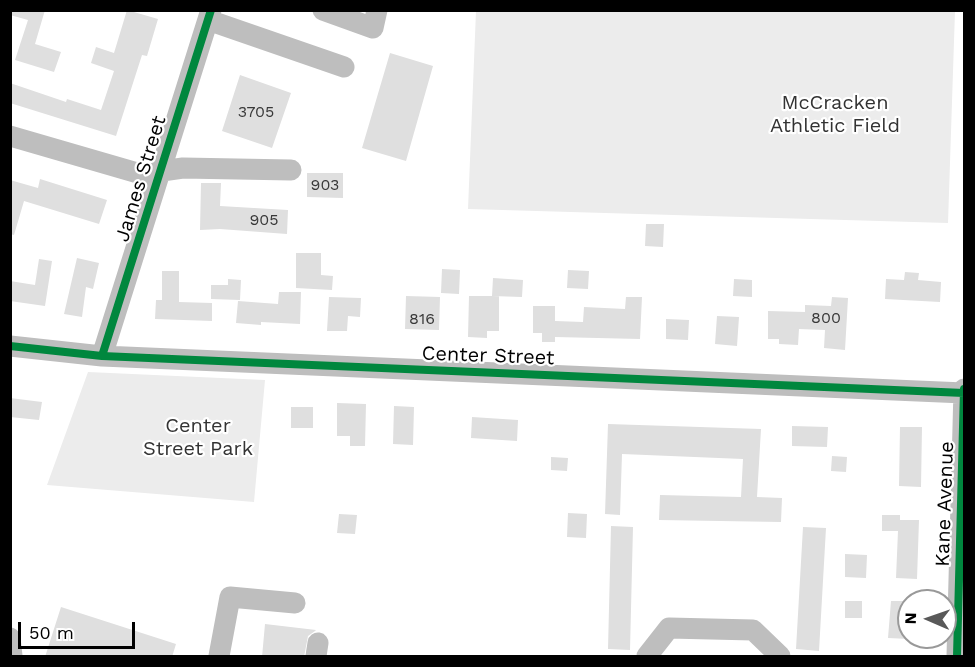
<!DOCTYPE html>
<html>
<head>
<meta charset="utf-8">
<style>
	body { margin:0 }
	#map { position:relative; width:975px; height:667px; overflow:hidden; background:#fff; font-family:"Work Sans",sans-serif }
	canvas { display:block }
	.frame { position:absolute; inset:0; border:12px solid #000; pointer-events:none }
	.north { position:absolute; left:897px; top:589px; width:60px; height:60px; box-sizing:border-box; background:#fff; border:2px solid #999; border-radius:50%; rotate:272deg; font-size:16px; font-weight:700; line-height:24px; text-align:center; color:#000 }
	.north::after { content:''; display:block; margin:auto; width:21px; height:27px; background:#595959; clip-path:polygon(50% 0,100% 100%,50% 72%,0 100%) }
	.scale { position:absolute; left:18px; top:622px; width:117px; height:27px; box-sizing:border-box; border:3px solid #000; border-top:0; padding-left:8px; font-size:18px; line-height:21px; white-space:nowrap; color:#000; -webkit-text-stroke:4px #fff; paint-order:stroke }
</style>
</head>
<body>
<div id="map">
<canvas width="975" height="667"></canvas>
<div class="frame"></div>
<div class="north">N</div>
<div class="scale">50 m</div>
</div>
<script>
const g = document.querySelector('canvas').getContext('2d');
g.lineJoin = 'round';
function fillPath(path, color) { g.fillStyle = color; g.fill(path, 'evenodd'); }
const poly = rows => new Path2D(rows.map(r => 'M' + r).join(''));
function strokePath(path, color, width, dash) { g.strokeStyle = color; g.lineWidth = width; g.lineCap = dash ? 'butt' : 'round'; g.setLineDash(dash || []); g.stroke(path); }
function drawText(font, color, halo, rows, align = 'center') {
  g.font = font + ' "Work Sans",sans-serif'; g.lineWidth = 4.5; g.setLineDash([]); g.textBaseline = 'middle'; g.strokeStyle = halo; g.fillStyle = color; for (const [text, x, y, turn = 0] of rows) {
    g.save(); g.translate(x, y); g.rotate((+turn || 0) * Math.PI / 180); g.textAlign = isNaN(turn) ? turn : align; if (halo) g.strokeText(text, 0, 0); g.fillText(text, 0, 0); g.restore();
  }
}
fillPath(poly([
	[476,11,955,11,948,223,468,209],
	[88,372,265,380,254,502,47,485]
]), '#ececec');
fillPath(poly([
	[10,10,45,10,35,44,61,52,54,72,15,60,28,20,10,15],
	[127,10,158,19,147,56,142,55,116,136,10,103,10,83,66,102,67,99,101,110,114,71,91,63,96,47,114,53],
	[390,53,433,66,406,161,362,148],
	[240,75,291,93,272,148,222,131],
	[307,173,343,173,343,198,307,197],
	[40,179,107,200,99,224,24,201,14,235,10,234,10,180,38,188],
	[201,183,221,183,220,206,288,210,287,234,220,229,200,230],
	[646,224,664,224,663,247,645,246],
	[296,253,321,253,321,275,333,276,332,290,296,288],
	[77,258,99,263,93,289,86,287,82,317,64,314],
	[39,259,52,261,45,306,10,301,10,281,35,285],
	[442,269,460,270,459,294,441,293],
	[568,270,589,271,588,289,567,288],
	[162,271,179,271,179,302,212,303,212,321,155,319,156,300,162,300],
	[905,272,919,273,918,280,941,282,940,302,885,299,886,279,904,280],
	[493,278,523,280,522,297,492,296],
	[228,279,241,280,240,300,211,299,211,285,228,285],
	[734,279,752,280,752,297,733,296],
	[279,292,301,292,300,324,261,322,261,325,236,323,238,301,278,304],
	[406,296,440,297,439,330,405,329],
	[469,296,499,296,499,331,487,331,487,338,468,337],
	[329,297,361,298,360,317,348,316,347,331,327,331],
	[626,297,642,297,640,339,555,337,555,342,542,342,542,333,533,333,533,306,555,306,555,321,583,322,584,307,625,309],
	[832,297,848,298,845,350,824,348,825,330,799,329,798,345,779,344,779,339,768,339,768,311,805,312,805,305,831,306],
	[717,316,739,317,737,346,715,344],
	[666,319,689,320,688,340,666,339],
	[10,398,42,402,39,420,10,417],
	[337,403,366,404,365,446,350,446,350,436,337,436],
	[394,406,414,407,413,445,393,444],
	[291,407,313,407,313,428,291,428],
	[472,417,518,420,517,441,471,438],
	[608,424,761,429,757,497,782,498,781,522,659,520,660,495,741,497,743,459,622,454,620,515,605,514],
	[792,426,828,427,827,447,792,446],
	[900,427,922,427,921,487,899,486],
	[832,456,847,457,846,472,831,471],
	[551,457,568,458,567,471,551,470],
	[568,513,587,514,586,538,567,537],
	[339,514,357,515,355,534,337,533],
	[882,515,900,515,900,520,919,520,917,579,896,578,898,531,882,531],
	[611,526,633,527,630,650,608,649],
	[803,527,826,528,819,651,796,649],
	[845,554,867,555,866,578,845,577],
	[845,601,862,601,862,618,845,618],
	[891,601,909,601,909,639,888,638],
	[61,607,176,644,172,657,45,657],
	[265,624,316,630,315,631,308,636,304,657,262,657]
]), '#dfdfdf');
strokePath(poly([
	[323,10,373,28,377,10],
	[208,20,344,67],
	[10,136,141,174,183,168,291,170],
	[10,346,102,356,964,393],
	[102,356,211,10],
	[10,638,12,656],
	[219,656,230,597,295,603],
	[316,656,318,643],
	[647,656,669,628,753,630,780,656],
	[957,656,964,389]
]), '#bebebe', 21);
strokePath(poly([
	[10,346,102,356,964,393],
	[102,356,211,10],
	[957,656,964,389]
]), '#00873e', 8);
drawText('16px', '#383838', null, [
	["3705",256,112],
	["903",325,185],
	["905",264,220],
	["800",826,318],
	["816",422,319]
]);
drawText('20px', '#333', '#fff', [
	["McCracken",835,103],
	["Athletic Field",835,126],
	["Center",198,426],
	["Street Park",198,449]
]);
drawText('20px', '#000', '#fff', [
	["James Street",141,179,-73],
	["Center Street",488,356,2],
	["Kane Avenue",945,504,-88]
]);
</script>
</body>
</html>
